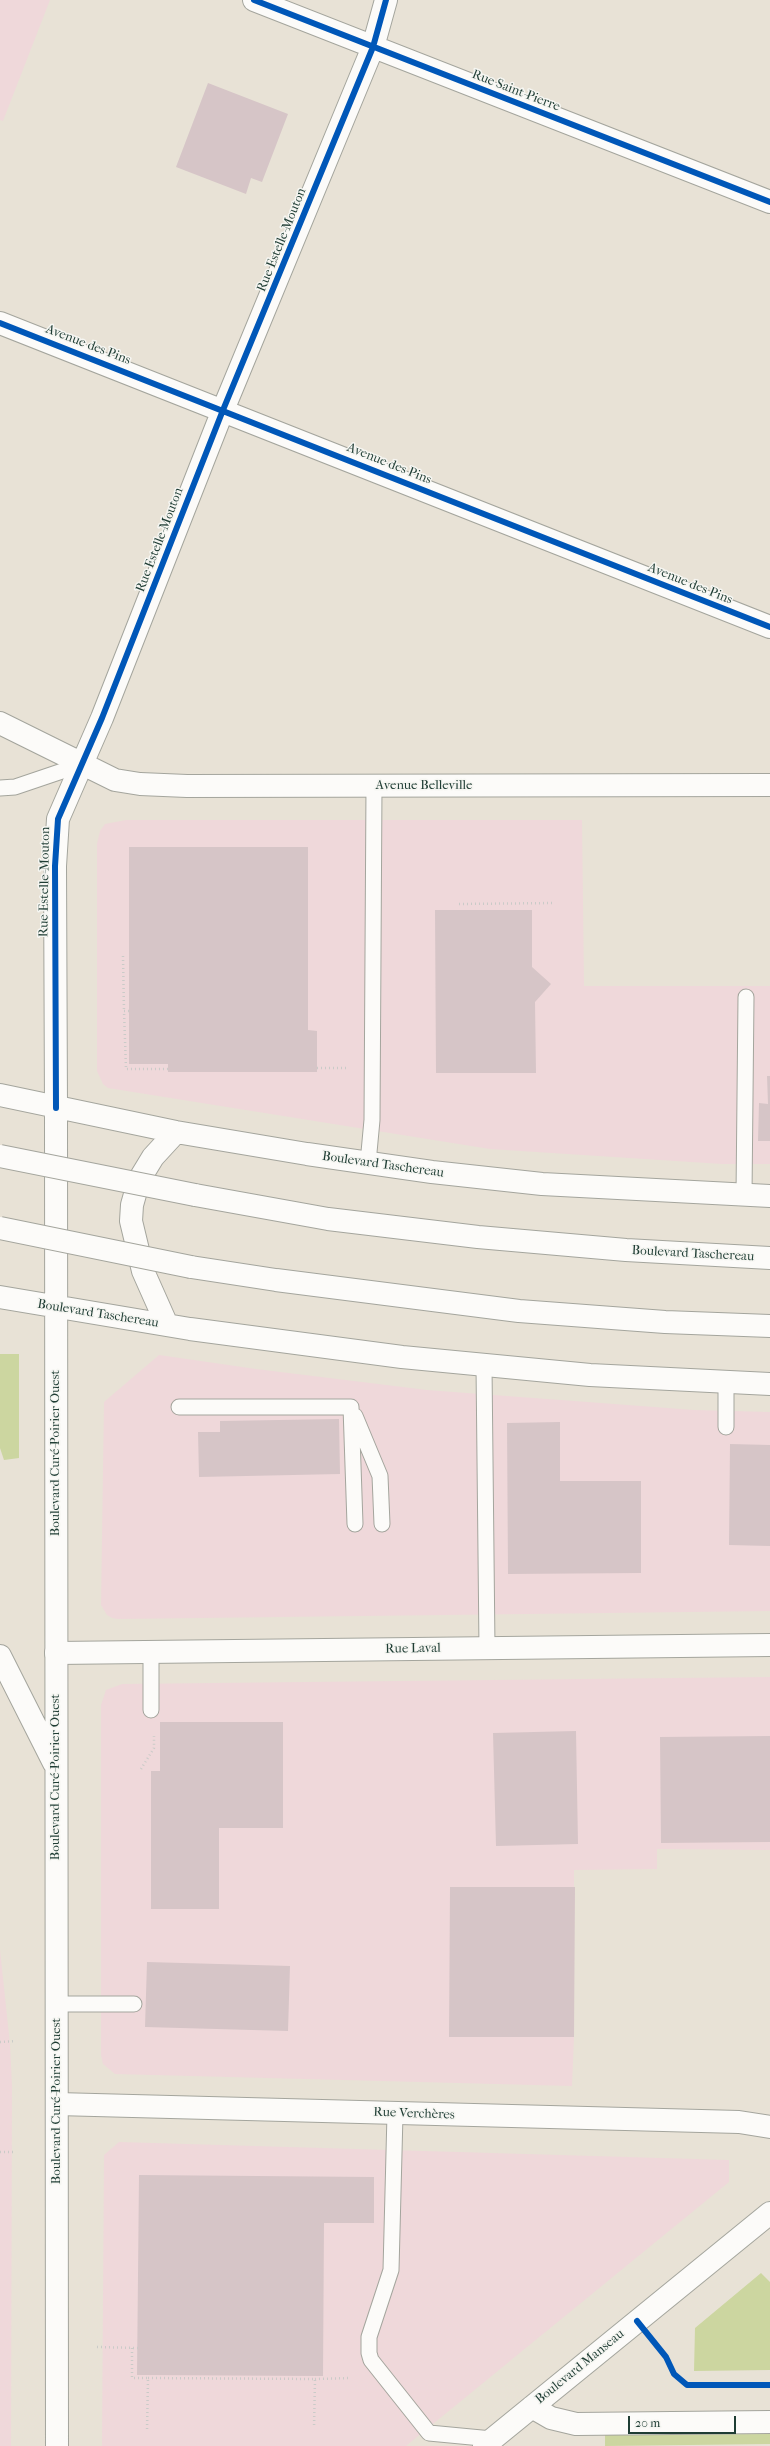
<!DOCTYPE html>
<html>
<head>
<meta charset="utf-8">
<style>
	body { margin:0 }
	#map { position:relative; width:770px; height:2446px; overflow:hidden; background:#e8e2d6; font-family:"IM FELL French Canon",serif }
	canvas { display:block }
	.scale { position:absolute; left:628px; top:2416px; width:108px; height:18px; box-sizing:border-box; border:2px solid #1f3d34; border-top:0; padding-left:5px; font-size:12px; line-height:14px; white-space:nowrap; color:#1f3d34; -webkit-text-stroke:3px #f6f6f2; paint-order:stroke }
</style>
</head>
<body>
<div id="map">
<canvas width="770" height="2446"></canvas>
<div class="scale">20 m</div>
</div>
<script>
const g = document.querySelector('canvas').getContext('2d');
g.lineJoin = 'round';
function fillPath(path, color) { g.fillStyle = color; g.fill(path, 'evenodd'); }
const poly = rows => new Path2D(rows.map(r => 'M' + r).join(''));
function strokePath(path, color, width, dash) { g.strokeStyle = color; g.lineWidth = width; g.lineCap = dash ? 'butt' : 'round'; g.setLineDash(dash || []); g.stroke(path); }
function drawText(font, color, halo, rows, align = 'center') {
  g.font = font + ' "IM FELL French Canon",serif'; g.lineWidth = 3; g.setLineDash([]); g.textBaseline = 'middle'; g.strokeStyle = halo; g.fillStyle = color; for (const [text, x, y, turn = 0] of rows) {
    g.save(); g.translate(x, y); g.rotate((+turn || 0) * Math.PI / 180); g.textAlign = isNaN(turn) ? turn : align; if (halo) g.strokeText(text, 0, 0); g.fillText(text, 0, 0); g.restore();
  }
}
fillPath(poly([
	[0,0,50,0,3,121,0,120],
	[126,820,582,820,584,986,770,986,770,1164,722,1164,490,1149,108,1088,103,1084,97,1071,97,844,100,831,105,824],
	[159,1355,256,1369,427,1390,694,1410,770,1412,770,1611,118,1619,112,1618,107,1615,101,1605,104,1402],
	[770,1677,770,1850,657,1849,657,1869,574,1870,574,2037,572,2086,115,2074,103,2064,101,2055,101,1705,106,1690,122,1684],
	[0,1950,10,2044,12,2086,11,2446,0,2446],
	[119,2142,729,2160,729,2182,406,2446,102,2446,104,2155]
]), '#efd8da');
fillPath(poly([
	[0,1354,19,1354,19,1458,4,1460,0,1448],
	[761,2273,770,2282,770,2370,694,2371,695,2328],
	[770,2434,770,2444,605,2446,605,2435]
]), '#ccd6a0');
fillPath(poly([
	[208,83,288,114,262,182,251,178,246,194,176,167],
	[129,847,308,847,308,1030,317,1031,317,1072,168,1072,168,1064,129,1064],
	[435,910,532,910,532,967,551,984,535,1002,536,1073,436,1073],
	[767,1076,770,1076,770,1141,758,1141,759,1103,768,1104],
	[339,1419,340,1474,199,1477,198,1432,220,1432,220,1421],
	[560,1422,560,1481,641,1481,641,1573,508,1574,507,1423],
	[730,1444,770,1445,770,1546,729,1545],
	[160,1722,283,1722,283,1828,219,1828,219,1909,151,1909,151,1771,160,1771],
	[576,1731,578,1844,496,1846,493,1733],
	[770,1736,770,1842,661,1843,660,1737],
	[450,1887,575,1887,574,2037,449,2037],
	[147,1962,290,1966,288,2031,145,2027],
	[139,2175,374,2177,374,2223,324,2223,323,2376,137,2375]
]), '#d6c5c7');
const lane = poly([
	[0,788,15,787,83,764],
	[368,1163,372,1120,374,786],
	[744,1195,746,997],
	[484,1366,487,1648],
	[179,1407,351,1407,355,1524],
	[355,1416,380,1476,382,1524],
	[726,1427,726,1383],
	[151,1710,151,1652],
	[57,2004,134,2004],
	[395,2114,391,2270,369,2337,369,2353,371,2360,429,2433,492,2439]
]);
const street = poly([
	[254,0,770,202],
	[0,323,770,627],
	[0,723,115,780,140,784,187,786,770,785],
	[56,1108,55,866,58,819,102,718,223,410,373,47,386,0],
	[56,1653,770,1645],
	[57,2104,739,2122,770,2127]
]);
const secondary = poly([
	[0,1095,176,1132,307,1154,432,1172,542,1184,770,1196],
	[56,1108,57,2446],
	[0,1297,190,1329,402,1357,590,1375,770,1384],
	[167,1325,143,1271,131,1221,132,1205,139,1180,153,1157,176,1132],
	[0,1656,54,1763],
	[532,2407,551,2418,576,2424,770,2422],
	[484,2446,770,2213]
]);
const highway = poly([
	[195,1195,328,1219,478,1237,626,1250,770,1258],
	[191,1267,276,1280,519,1311,665,1322,770,1326]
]);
strokePath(lane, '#a4a59d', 17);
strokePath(street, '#a4a59d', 24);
strokePath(secondary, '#a4a59d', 24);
strokePath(highway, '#a4a59d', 24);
strokePath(poly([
	[459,904,555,903],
	[123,956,124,1011],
	[129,1011,124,1011,126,1069,168,1069],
	[317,1068,347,1068],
	[141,1769,154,1748,154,1736],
	[0,2042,15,2041],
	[0,2152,16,2152],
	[97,2347,138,2348],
	[132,2348,132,2378,148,2378,147,2431],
	[148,2378,315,2379,314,2428],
	[315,2379,351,2378]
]), '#cacbc8', 2.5, [1, 3]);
strokePath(lane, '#fcfbf9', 15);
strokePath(street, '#fcfbf9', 22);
strokePath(secondary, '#fcfbf9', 22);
strokePath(highway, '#fcfbf9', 22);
const highwayBridge = poly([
	[0,1156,195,1195],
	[0,1228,191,1267]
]);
strokePath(highwayBridge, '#a4a59d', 24, []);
strokePath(highwayBridge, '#fcfbf9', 22);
strokePath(poly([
	[254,0,770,202],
	[0,323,770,627],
	[56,1108,55,866,58,819,102,718,223,410,373,47,386,0],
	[637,2321,666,2357,674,2374,687,2385,770,2385]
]), '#0057b8', 6);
drawText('13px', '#1f3d34', '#f6f6f2', [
	["Rue Saint-Pierre",516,91,21],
	["Rue Estelle-Mouton",282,240,-68],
	["Avenue des Pins",88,345,21],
	["Avenue des Pins",389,464,22],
	["Rue Estelle-Mouton",160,540,-69],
	["Avenue des Pins",690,584,22],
	["Avenue Belleville",424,786],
	["Rue Estelle-Mouton",45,882,-89],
	["Boulevard Taschereau",383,1165,8],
	["Boulevard Taschereau",693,1254,3],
	["Boulevard Taschereau",98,1314,9],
	["Boulevard Curé-Poirier Ouest",56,1453,-90],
	["Rue Laval",413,1649,-1],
	["Boulevard Curé-Poirier Ouest",56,1777,-90],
	["Boulevard Curé-Poirier Ouest",57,2101,-90],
	["Rue Verchères",414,2114,2],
	["Boulevard Manseau",580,2367,-39]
]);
</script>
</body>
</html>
